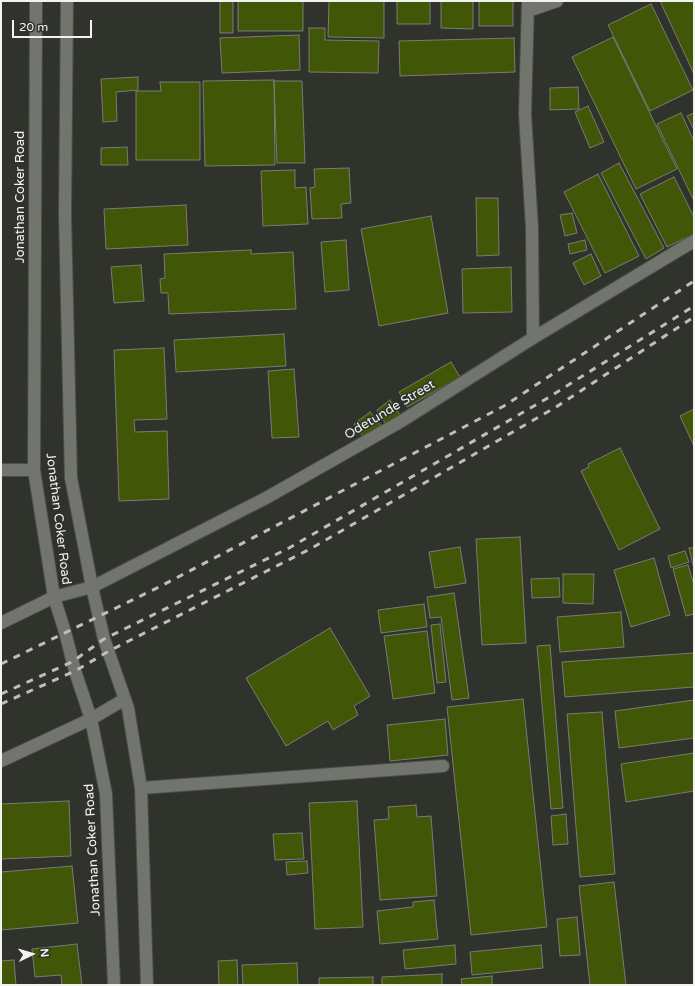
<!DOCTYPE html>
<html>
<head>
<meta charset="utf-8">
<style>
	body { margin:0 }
	#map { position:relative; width:695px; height:986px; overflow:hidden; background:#30322c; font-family:"Varela Round",sans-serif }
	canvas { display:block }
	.frame { position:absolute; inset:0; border:2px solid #f2f3ef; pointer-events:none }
	.north { position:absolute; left:12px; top:934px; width:40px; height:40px; -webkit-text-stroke:3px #30322c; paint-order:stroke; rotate:85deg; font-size:11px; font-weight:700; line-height:16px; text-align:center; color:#f2f3ef }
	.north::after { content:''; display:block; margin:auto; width:14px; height:18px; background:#f2f3ef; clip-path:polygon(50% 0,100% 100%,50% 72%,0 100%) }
	.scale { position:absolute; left:12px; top:20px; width:80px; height:18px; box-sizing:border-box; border:2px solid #f2f3ef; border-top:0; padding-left:5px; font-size:12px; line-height:14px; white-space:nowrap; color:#f2f3ef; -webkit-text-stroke:3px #30322c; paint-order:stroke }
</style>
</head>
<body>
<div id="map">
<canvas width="695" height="986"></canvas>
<div class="frame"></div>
<div class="north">N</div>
<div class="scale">20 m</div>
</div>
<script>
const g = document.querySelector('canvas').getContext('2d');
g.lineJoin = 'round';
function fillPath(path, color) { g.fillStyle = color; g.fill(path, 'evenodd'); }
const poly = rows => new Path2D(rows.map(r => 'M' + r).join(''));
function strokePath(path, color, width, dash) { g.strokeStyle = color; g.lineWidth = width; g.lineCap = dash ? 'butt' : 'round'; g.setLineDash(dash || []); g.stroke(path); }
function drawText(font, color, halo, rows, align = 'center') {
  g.font = font + ' "Varela Round",sans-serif'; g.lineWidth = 3; g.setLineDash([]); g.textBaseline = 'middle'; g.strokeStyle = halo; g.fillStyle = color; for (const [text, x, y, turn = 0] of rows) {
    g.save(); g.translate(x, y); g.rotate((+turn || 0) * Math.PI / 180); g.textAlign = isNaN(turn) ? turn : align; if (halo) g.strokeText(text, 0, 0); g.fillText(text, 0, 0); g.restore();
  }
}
const building = poly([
	[220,1,233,1,233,33,220,33,220,1],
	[238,1,303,1,303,31,238,31,238,1],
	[329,1,384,1,384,38,328,37,329,1],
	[397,1,430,1,430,24,397,24,397,1],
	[441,1,473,1,473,29,441,28,441,1],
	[479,1,513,1,513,26,479,26,479,1],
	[660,1,694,1,694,74,660,1],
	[651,4,693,90,650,111,608,25,651,4],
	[309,28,325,28,325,40,379,41,378,73,309,72,309,28],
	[299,35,300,70,222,73,220,38,299,35],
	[613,37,677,169,636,189,572,57,613,37],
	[514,38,515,72,400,76,399,41,514,38],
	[138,77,138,90,116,92,117,121,103,122,101,79,138,77],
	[274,80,275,165,205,166,203,81,274,80],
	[274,81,302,81,305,163,277,163,274,81],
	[160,82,200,82,200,160,136,160,136,91,161,91,160,82],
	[578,87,579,109,550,110,550,88,578,87],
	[588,106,604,142,590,148,575,112,588,106],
	[681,113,694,141,694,201,657,124,681,113],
	[694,113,694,130,687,116,694,113],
	[127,147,128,165,101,165,101,148,127,147],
	[619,163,664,248,646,259,601,173,619,163],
	[349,168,351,203,341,204,342,218,312,219,310,188,315,187,314,169,349,168],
	[295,170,295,188,306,187,308,224,263,226,261,171,295,170],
	[598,174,639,256,605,273,564,192,598,174],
	[674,177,694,217,694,234,667,247,640,194,674,177],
	[476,198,498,198,499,255,477,256,476,198],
	[186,205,188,245,106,249,104,209,186,205],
	[572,213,577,233,565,236,560,215,572,213],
	[431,216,448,313,379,326,361,229,431,216],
	[346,240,349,290,325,292,321,242,346,240],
	[585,240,587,250,570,254,568,244,585,240],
	[251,250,251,254,293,252,296,309,169,314,168,293,161,293,160,279,165,278,164,254,251,250],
	[591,254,601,276,584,285,573,263,591,254],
	[141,265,144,301,114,303,111,267,141,265],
	[511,267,512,312,463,313,462,269,511,267],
	[284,334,286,366,176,372,174,340,284,334],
	[164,348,167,419,134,420,135,432,167,431,169,499,119,501,114,350,164,348],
	[451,362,460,377,407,407,399,392,451,362],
	[294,369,299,437,272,438,268,371,294,369],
	[390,400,400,415,386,424,377,410,390,400],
	[694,409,694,446,680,416,694,409],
	[370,412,382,427,365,439,354,424,370,412],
	[620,448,660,529,619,550,581,471,589,467,588,464,620,448],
	[520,537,526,643,482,645,476,539,520,537],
	[460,547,466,583,435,588,429,552,460,547],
	[689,548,694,548,694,569,689,548],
	[685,551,689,562,671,568,668,556,685,551],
	[654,558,670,615,631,627,614,570,654,558],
	[688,565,694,585,694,614,686,616,673,569,688,565],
	[563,574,594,574,593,604,563,603,563,574],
	[559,578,560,597,532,598,531,579,559,578],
	[454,593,469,698,452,700,441,617,430,618,427,597,454,593],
	[424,604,427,627,381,633,378,610,424,604],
	[621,612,624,647,560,652,557,617,621,612],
	[440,624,446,682,437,683,431,625,440,624],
	[330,628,370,696,354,706,358,715,333,730,328,721,286,746,246,678,330,628],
	[427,631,435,693,393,699,384,636,427,631],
	[550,645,563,808,551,809,537,646,550,645],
	[694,653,694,687,565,697,562,662,694,653],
	[523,699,547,927,471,935,447,707,523,699],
	[694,700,694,738,619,748,615,711,694,700],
	[602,712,615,874,580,877,567,714,602,712],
	[445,719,448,755,390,761,387,725,445,719],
	[694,753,694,791,626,802,621,764,694,753],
	[69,801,71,856,1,859,1,804,69,801],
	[357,801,363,927,315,929,309,803,357,801],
	[416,805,417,817,431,816,437,896,380,900,374,820,389,819,388,807,416,805],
	[566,814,568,844,553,845,551,816,566,814],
	[302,833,304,859,275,860,273,834,302,833],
	[307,861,308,873,287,875,286,862,307,861],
	[72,866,78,923,1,930,1,872,72,866],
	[614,882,626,985,590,985,579,886,614,882],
	[434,900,438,939,380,944,377,911,413,907,413,902,434,900],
	[577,917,580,955,560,956,557,919,577,917],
	[77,944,82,985,62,985,61,975,35,977,32,949,77,944],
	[455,945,456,964,405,969,403,950,455,945],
	[541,945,543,968,472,975,470,952,541,945],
	[14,960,16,985,1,985,1,961,14,960],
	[237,960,238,985,219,985,218,961,237,960],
	[297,963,298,985,243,985,242,965,297,963],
	[442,974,442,985,382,985,382,977,442,974],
	[492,976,492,985,462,985,461,979,492,976],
	[373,977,373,985,319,985,319,978,373,977]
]);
fillPath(building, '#425608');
strokePath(building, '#797c74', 1);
const street = poly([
	[36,1,34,470,54,597,65,632,75,671,91,719,106,794,114,985],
	[67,1,65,215,71,478,92,587,104,639,128,708,141,788,147,985],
	[528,1,525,114,532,228,533,338],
	[528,11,557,1],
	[1,470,34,470],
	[1,623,54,597,92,587,266,498,400,422,533,338,694,241],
	[1,761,91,719,125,699],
	[141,788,443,766]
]);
strokePath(street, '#4c4e49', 14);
strokePath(street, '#72756d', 12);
strokePath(poly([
	[1,664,159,587,504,406,694,281],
	[1,694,72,662,104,639,289,548,546,399,694,306],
	[1,704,75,671,109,651,310,549,556,407,694,317]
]), '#bebfbb', 3, [7, 7]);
drawText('13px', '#f2f3ef', '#30322c', [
	["Jonathan Coker Road",21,197,-90],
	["Odetunde Street",390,410,-31],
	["Jonathan Coker Road",58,519,83],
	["Jonathan Coker Road",93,850,-93]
]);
</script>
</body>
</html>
